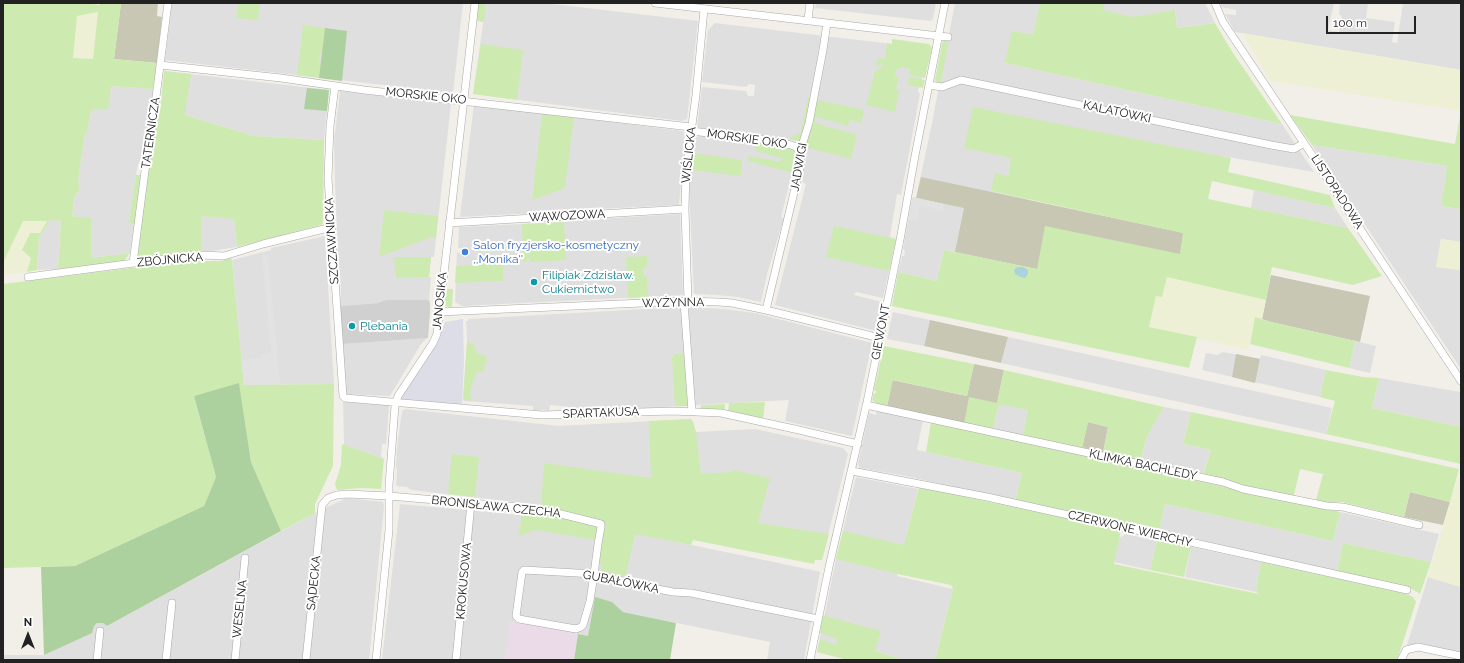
<!DOCTYPE html>
<html>
<head>
<meta charset="utf-8">
<style>
	body { margin:0 }
	#map { position:relative; width:1464px; height:663px; overflow:hidden; background:#f2efe9; font-family:Raleway,sans-serif }
	canvas { display:block }
	.frame { position:absolute; inset:0; border:4px solid #222; pointer-events:none }
	.north { position:absolute; left:8px; top:615px; width:40px; height:40px; -webkit-text-stroke:3px #fff; paint-order:stroke; rotate:0deg; font-size:11px; font-weight:700; line-height:16px; text-align:center; color:#222 }
	.north::after { content:''; display:block; margin:auto; width:14px; height:18px; background:#222; clip-path:polygon(50% 0,100% 100%,50% 72%,0 100%) }
	.scale { position:absolute; left:1326px; top:16px; width:90px; height:18px; box-sizing:border-box; border:2px solid #222; border-top:0; padding-left:5px; font-size:12px; line-height:14px; white-space:nowrap; color:#222; -webkit-text-stroke:3px #fff; paint-order:stroke }
</style>
</head>
<body>
<div id="map">
<canvas width="1464" height="663"></canvas>
<div class="frame"></div>
<div class="north">N</div>
<div class="scale">100 m</div>
</div>
<script>
const g = document.querySelector('canvas').getContext('2d');
g.lineJoin = 'round';
function fillPath(path, color) { g.fillStyle = color; g.fill(path, 'evenodd'); }
const poly = rows => new Path2D(rows.map(r => 'M' + r).join(''));
function strokePath(path, color, width, dash) { g.strokeStyle = color; g.lineWidth = width; g.lineCap = dash ? 'butt' : 'round'; g.setLineDash(dash || []); g.stroke(path); }
function drawText(font, color, halo, rows, align = 'center') {
  g.font = font + ' Raleway,sans-serif'; g.lineWidth = 4; g.setLineDash([]); g.textBaseline = 'middle'; g.strokeStyle = halo; g.fillStyle = color; for (const [text, x, y, turn = 0] of rows) {
    g.save(); g.translate(x, y); g.rotate((+turn || 0) * Math.PI / 180); g.textAlign = isNaN(turn) ? turn : align; if (halo) g.strokeText(text, 0, 0); g.fillText(text, 0, 0); g.restore();
  }
}
fillPath(poly([
	[172,3,463,3,453,93,165,60],
	[486,3,544,3,698,21,687,119,682,121,473,94],
	[816,3,936,3,933,19,930,21,815,8],
	[955,3,1040,3,1033,35,1005,63,1282,124,1314,172,1222,156,1011,158,1008,176,991,191,1027,199,1045,226,1037,269,944,250,937,281,898,272,902,256,904,256,905,252,903,249,912,199,913,197,916,198,931,128],
	[1060,3,1205,3,1215,23,1177,28,1175,10,1137,58],
	[1220,3,1334,3,1328,30,1339,32,1342,16,1339,14,1340,3,1368,3,1366,18,1395,22,1392,42,1397,43,1403,3,1461,3,1461,70,1235,32,1225,14,1236,15,1236,10,1221,7],
	[715,23,926,48,921,86,919,87,918,92,920,94,901,195,897,194,890,237,896,239,883,298,856,292,854,295,882,302,876,331,775,305,806,184,802,182,808,143,769,136,697,128,702,87,746,91,748,96,754,96,755,85,749,84,746,87,702,82,708,30],
	[164,71,329,90,324,140,254,136,185,115],
	[111,86,153,89,147,140,144,140,142,155,137,168,130,223,134,224,130,253,91,258,91,219,72,216,75,195,80,189,78,181,85,132,87,133,91,110],
	[340,91,451,104,434,257,431,257,429,277,431,277,429,300,387,300,382,301,379,303,340,306,341,288,338,255,335,183,334,141],
	[474,105,683,131,685,135,679,205,557,211,537,214,534,213,461,217,460,216],
	[696,134,750,141,751,144,755,144,756,141,768,143,796,158,781,217,784,218,767,274,761,302,738,297,717,295,694,294,689,188,689,173],
	[1312,145,1447,166,1441,206,1461,209,1461,242,1441,239,1437,267,1461,270,1461,369],
	[1254,190,1335,208,1348,228,1251,208],
	[680,214,683,295,462,306,455,302,457,252,463,255,464,254,463,248,458,248,459,227,564,222,564,221],
	[201,216,234,218,237,247,211,251,201,251],
	[50,220,61,221,58,269,37,270,39,238],
	[325,236,334,384,244,385,232,260,271,250,271,248],
	[681,307,688,406,598,410,582,407,580,408,550,405,549,411,541,410,541,411,533,410,533,406,464,401,463,399,467,341,466,321,468,321,468,319],
	[688,307,723,309,755,313,872,343,852,436,785,421,789,400,694,405],
	[893,312,930,320,924,346,887,339],
	[1008,337,1332,408,1326,434,1001,363],
	[427,338,421,344,390,396,346,394,343,344],
	[1355,341,1376,346,1370,373,1349,368],
	[1223,352,1260,359,1261,355,1326,370,1320,397,1202,370,1206,353,1217,355],
	[1379,378,1460,392,1461,427,1372,408],
	[343,402,389,405,386,444,382,444,381,456,384,459,344,445],
	[999,403,1029,410,1023,437,993,430],
	[1164,407,1191,412,1183,444,1211,450,1202,476,1140,463,1147,436],
	[405,409,559,426,691,419,693,422,696,432,755,429,843,448,848,454,822,560,541,505,411,490,407,487,397,486,396,485,397,471,396,466,397,448,402,411],
	[877,411,923,420,917,450,1022,473,1015,501,906,476,860,468,858,464,869,413,876,415],
	[856,477,918,489,897,576,953,589,935,660,904,660,875,651,848,660,817,652,836,559],
	[346,498,383,502,384,506,369,660,3,660,3,655,44,655,97,623,103,623,107,626,315,513],
	[400,504,521,515,595,525,817,571,820,572,804,660,767,660,770,642,623,612,612,602,595,598,588,636,511,622,506,660,382,660],
	[1165,504,1333,541,1340,512,1439,534,1431,562,1343,543,1337,572,1192,538,1159,532],
	[1126,534,1157,541,1150,570,1114,562,1119,538],
	[1191,547,1261,562,1256,592,1185,577],
	[1428,577,1461,587,1461,654,1419,644,1414,644,1407,646,1407,645]
]), '#e0dfdf');
fillPath(poly([
	[510,621,578,634,574,660,506,660]
]), '#ebdbe8');
fillPath(poly([
	[387,300,429,300,430,303,430,312,428,338,343,344,340,306,379,303,382,301]
]), '#d0d0d0');
fillPath(poly([
	[121,3,158,3,157,16,162,17,157,63,114,59],
	[921,177,1184,233,1180,255,1118,242,1037,269,955,252,964,208,916,198],
	[1271,275,1370,296,1360,342,1271,322,1262,319],
	[930,320,1008,337,1001,363,924,346],
	[1236,354,1260,359,1255,383,1232,377],
	[974,364,1004,370,997,403,964,424,887,407,892,380,967,396],
	[1088,422,1108,427,1103,453,1082,447],
	[1410,492,1450,502,1443,525,1404,517]
]), '#c7c7b4');
fillPath(poly([
	[98,12,93,59,73,58,77,16],
	[1242,33,1461,70,1461,111,1270,81],
	[23,221,48,221,40,233,30,233,22,250,31,258,27,272,3,275,3,263],
	[1441,239,1461,242,1461,270,1436,267],
	[1167,276,1266,300,1262,319,1255,318,1248,350,1149,327,1156,296,1162,297],
	[1458,479,1461,480,1461,587,1428,577,1450,502]
]), '#eef0d5');
fillPath(poly([
	[3,3,84,3,100,5,100,3,121,4,114,59,157,63,153,89,111,86,108,109,91,110,87,133,85,133,78,181,80,189,75,195,72,216,91,218,91,258,130,253,124,261,58,269,61,221,50,220,39,238,37,270,27,272,31,258,22,250,30,233,40,233,47,221,23,221,3,263],
	[98,12,93,59,73,58,77,16],
	[238,3,260,3,258,20,236,18],
	[477,3,486,3,484,22,475,21],
	[1040,3,1104,3,1103,10,1133,17,1175,10,1177,28,1215,23,1233,53,1282,124,1005,63,1012,31,1033,35],
	[303,25,325,28,322,53,320,53,319,63,321,63,319,78,297,75],
	[892,39,929,44,932,48,925,78,910,75,910,69,900,67,899,69,896,69,895,76,899,77,896,89,899,90,895,112,866,105,875,71,883,67,882,64,875,67,877,60,879,60,879,58,885,59,887,43,892,44],
	[946,39,949,39,941,83,937,83,935,80,942,43],
	[481,44,523,50,517,100,473,94],
	[164,71,191,74,185,115,254,136,324,140,323,223,321,225,237,247,234,219,201,216,201,251,138,259,136,255,157,109,160,109],
	[909,77,925,80,923,88,908,85],
	[808,98,864,110,861,123,850,120,848,126,816,117,815,123,857,135,851,159,808,148,808,144,806,142,788,139,801,132],
	[973,107,1231,158,1228,172,1330,195,1335,208,1212,181,1208,199,1348,228,1382,276,1353,285,1272,267,1266,300,1167,277,1162,297,1156,296,1149,327,1197,337,1189,368,892,306,898,272,937,281,944,250,1037,269,1045,226,1180,254,1183,233,991,191,995,173,1008,176,1011,158,964,148],
	[1461,111,1461,209,1441,206,1447,166,1312,145,1290,115,1455,144],
	[542,114,574,118,565,188,532,200],
	[756,141,794,149,796,158,793,173,748,161,749,156,781,162,781,158,756,151,755,145],
	[693,153,742,160,741,176,690,170],
	[136,175,140,175,143,177,136,225,129,223],
	[384,210,438,216,436,238,431,237,379,257],
	[564,222,566,260,530,262,530,258,527,258,527,262,523,262,522,224],
	[834,226,896,239,889,271,826,257],
	[647,256,647,267,643,268,644,276,647,276,648,297,628,298,626,257],
	[394,257,431,257,429,277,396,278],
	[231,258,232,260,244,385,334,384,333,466,315,504,315,513,281,531,251,462,239,384,194,396,216,477,204,506,75,566,3,568,3,284,187,261,220,261],
	[503,263,503,281,455,283,456,266],
	[444,289,453,289,452,307,447,307,444,303],
	[1255,317,1271,322,1355,341,1349,368,1250,344],
	[467,341,474,344,477,354,486,355,487,362,485,363,484,371,477,372,472,384,470,394,472,401,463,399],
	[884,346,974,364,967,396,893,380,887,407,877,404,872,400,874,393,876,393,876,391,874,390],
	[672,354,685,354,688,406,675,406,672,358,674,357,674,355],
	[1004,370,1164,407,1147,436,1140,463,1103,453,1108,427,1088,422,1082,449,1023,437,1028,410,999,404,993,430,964,424,969,397,997,403],
	[1326,370,1363,377,1379,378,1372,408,1461,427,1461,464,1326,434,1335,401,1320,397],
	[765,402,763,419,728,412,729,403],
	[725,404,724,412,700,410,701,405],
	[1191,412,1364,448,1459,469,1450,502,1410,492,1404,517,1342,502,1335,502,1328,503,1315,504,1323,474,1300,469,1293,499,1202,478,1211,450,1183,444],
	[691,419,693,422,696,432,701,474,732,472,733,470,770,478,758,523,829,534,822,560,815,560,814,564,693,540,691,545,635,534,626,575,623,576,601,571,602,567,599,560,605,523,602,521,541,507,544,463,651,478,649,421],
	[931,422,1340,512,1333,541,1165,504,1159,532,1015,501,1022,473,926,452],
	[342,444,384,459,381,489,362,488,337,490,335,484,341,465],
	[452,454,479,457,475,497,448,494],
	[919,487,1121,530,1114,564,1259,594,1256,592,1261,562,1407,594,1413,597,1416,602,1397,660,935,660,953,589,951,585,897,574,836,559,843,531,904,545],
	[532,512,547,513,595,525,598,530,597,540,536,530,519,536,522,513],
	[1157,541,1191,547,1184,577,1150,570],
	[1343,543,1431,562,1420,594,1409,587,1337,572],
	[822,615,881,631,875,651,904,660,848,660,817,652,820,639,836,645,837,639,820,633]
]), '#cdebb0');
fillPath(poly([
	[325,28,347,31,342,81,319,78],
	[307,88,329,90,327,111,304,109],
	[239,383,251,462,281,531,107,626,103,623,97,623,94,626,92,633,44,655,41,567,75,566,204,506,216,477,194,396],
	[595,597,612,602,623,612,676,623,670,660,574,660,578,634,588,636]
]), '#add19e');
fillPath(poly([
	[913,197,944,204,943,211,920,206,917,221,909,220],
	[262,255,268,255,280,384,244,385,242,360,262,358,262,354,271,352]
]), '#e2e2e2');
fillPath(poly([
	[463,319,464,362,462,407,400,401,401,395,440,333,445,322]
]), '#dddde8');
fillPath(poly([
	[1017,267,1023,267,1028,270,1028,274,1025,278,1020,277,1015,274,1014,270]
]), '#aad3df');
const minor = poly([
	[655,3,948,37],
	[1215,3,1223,22,1310,152,1341,200,1461,381],
	[808,20,810,3],
	[160,65,281,78,364,90,691,127],
	[929,85,942,87,961,80,1271,145,1294,149,1304,143],
	[335,86,330,126,328,178,343,396,345,398,542,415,672,411,721,413,799,430,858,444],
	[691,131,769,140,791,145,796,147,800,152],
	[449,223,685,209],
	[133,263,146,163,151,136,168,3],
	[28,277,187,256,202,255,224,256,263,244,332,227],
	[688,301,685,209,686,170,696,95,704,9],
	[684,302,692,412],
	[766,310,801,163,800,152,809,123,823,50,827,23],
	[439,312,688,301,718,302,732,303,766,310,880,338],
	[866,405,1223,482,1243,489,1327,506,1343,507,1419,525],
	[852,471,987,497,1407,590],
	[97,660,100,631],
	[166,660,172,603],
	[235,660,245,558],
	[306,660,322,505,328,498,337,495,347,494,389,496,518,507,553,512,601,524,601,527,598,544,594,574,590,601,583,625,581,627,576,629,519,619,516,616,522,572,524,570,594,574,642,586,673,592,691,593,818,619],
	[376,660,389,530,389,485,395,406,398,396,433,343,437,334,475,3],
	[456,660,471,503],
	[810,660,829,567,867,402,900,240,915,156,945,3],
	[1401,660,1406,650,1418,647,1461,656]
]);
strokePath(minor, '#a9a9a9', 8);
strokePath(minor, '#fff', 7);
for (const [x, y, r, color] of [
	[465,252,4,"#3f7fe0"],
	[534,282,4,"#0f9aa8"],
	[352,326,4,"#0f9aa8"]
]) { const dot = new Path2D(); dot.arc(x, y, r, 0, 2 * Math.PI); g.fillStyle = color; g.fill(dot); strokePath(dot, '#fff', 1.5); }
drawText('12px', '#222', '#fff', [
	["MORSKIE OKO",426,96,6],
	["KALATÓWKI",1117,112,12],
	["TATERNICZA",151,133,-82],
	["MORSKIE OKO",747,139,8],
	["WIŚLICKA",689,155,-84],
	["JADWIGI",799,167,-80],
	["LISTOPADOWA",1337,192,57],
	["WĄWOZOWA",567,216,-3],
	["SZCZAWNICKA",332,241,-94],
	["ZBÓJNICKA",170,260,-5],
	["JANOSIKA",440,301,-84],
	["WYŻYNNA",673,303,-1],
	["GIEWONT",881,332,-79],
	["SPARTAKUSA",601,413,-2],
	["KLIMKA BACHLEDY",1143,465,12],
	["BRONISŁAWA CZECHA",496,507,6],
	["CZERWONE WIERCHY",1130,529,13],
	["KROKUSOWA",464,581,-85],
	["GUBAŁÓWKA",621,582,11],
	["SĄDECKA",314,583,-84],
	["WESELNA",240,609,-84]
]);
drawText('12px', '#366cbe', '#fff', [
	["Salon fryzjersko-kosmetyczny",473,245],
	[",,Monika''",473,259]
], 'left');
drawText('12px', '#0d838f', '#fff', [
	["Filipiak Zdzisław.",542,275],
	["Cukiernictwo",542,289],
	["Plebania",360,326]
], 'left');
</script>
</body>
</html>
